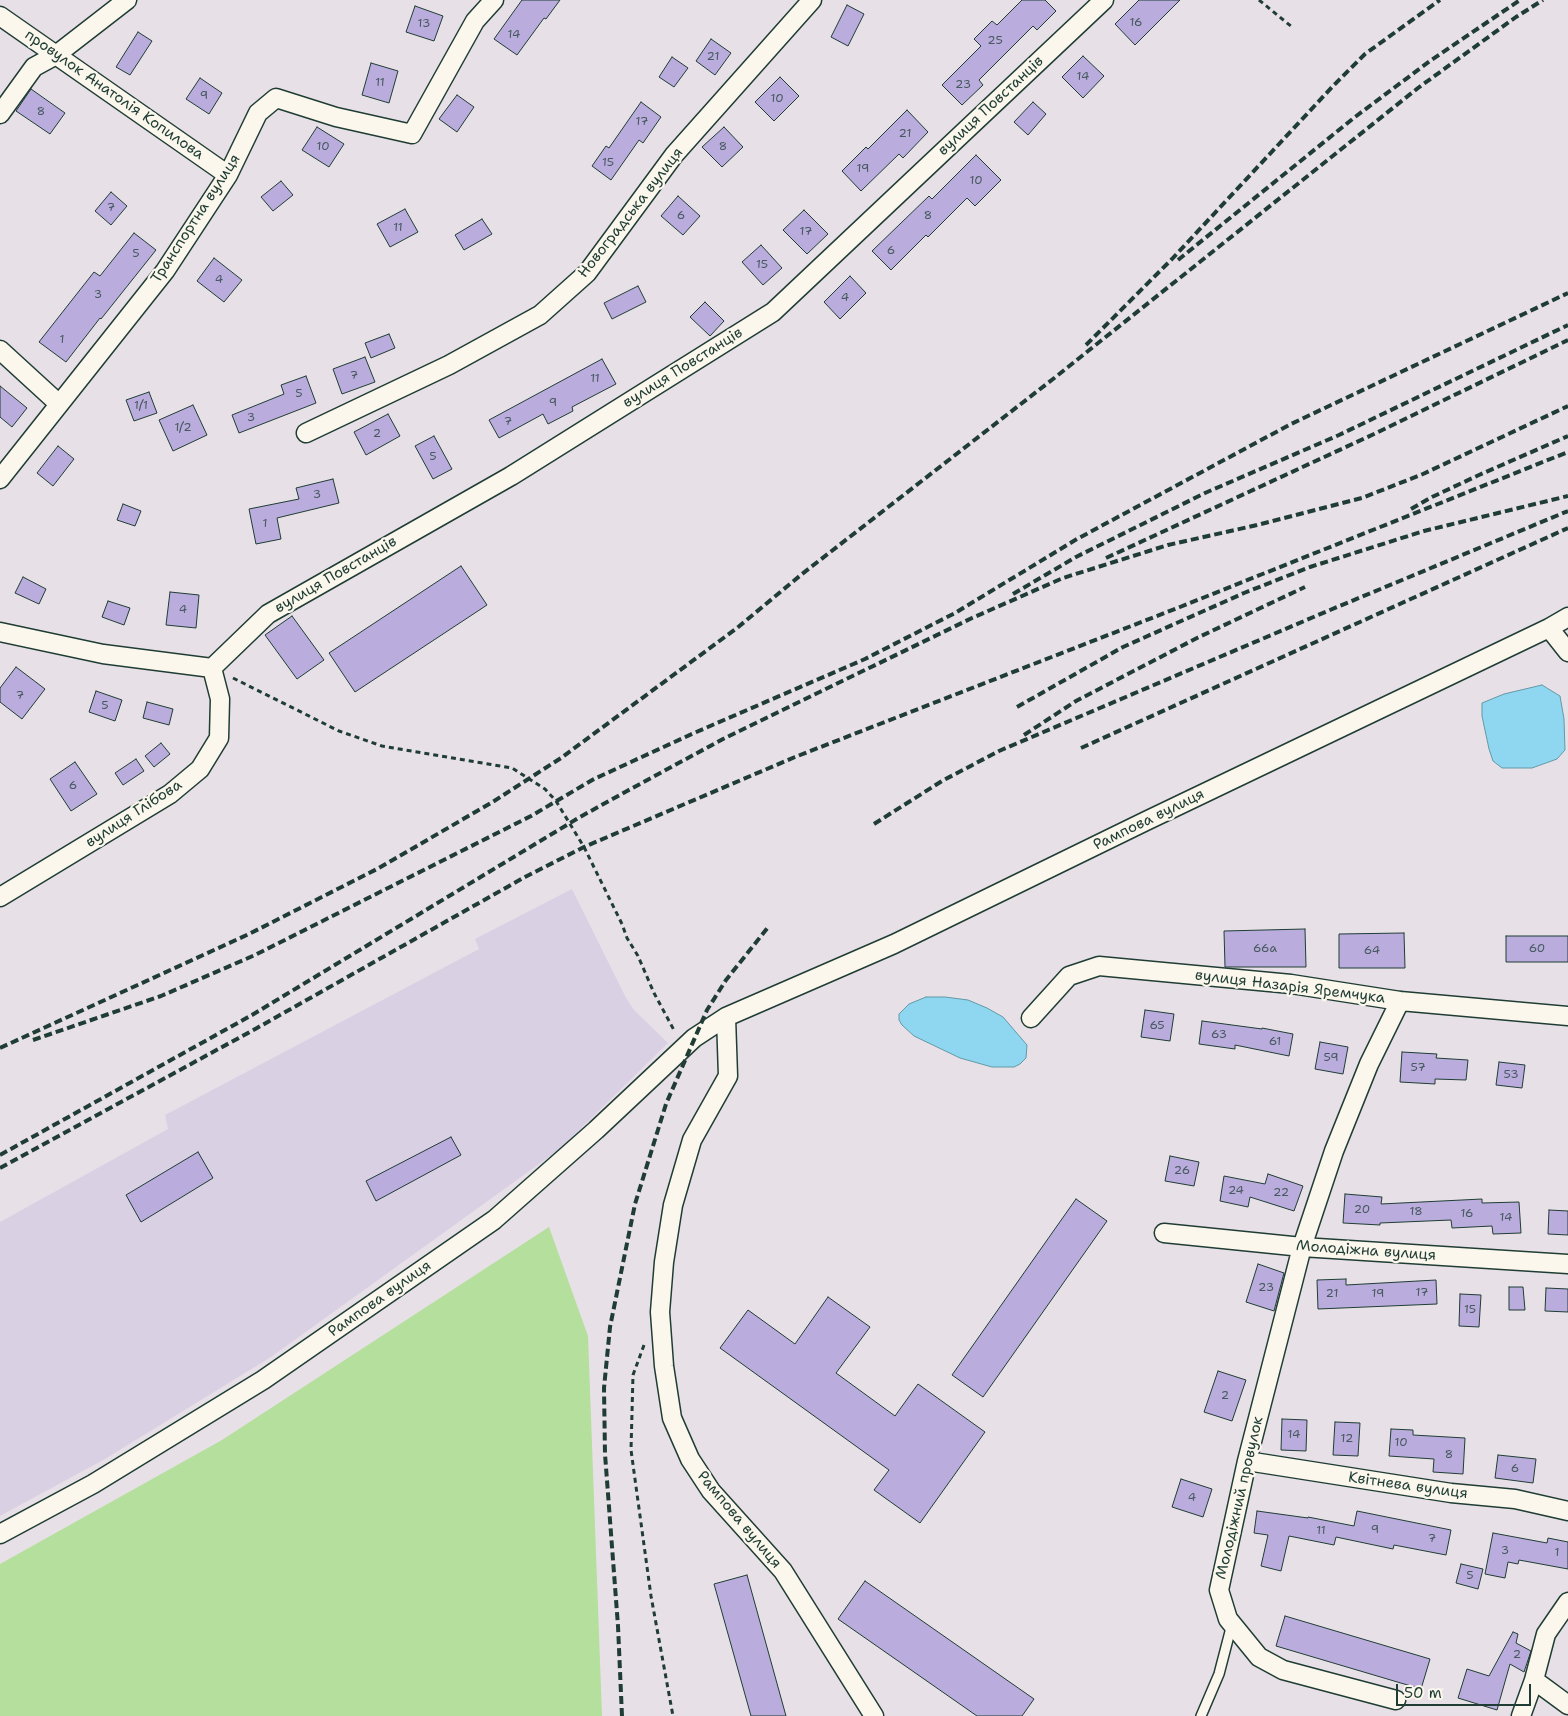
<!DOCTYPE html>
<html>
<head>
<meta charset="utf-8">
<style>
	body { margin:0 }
	#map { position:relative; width:1568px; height:1716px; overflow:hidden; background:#e8e0e7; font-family:"Shantell Sans",sans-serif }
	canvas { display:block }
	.scale { position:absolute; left:1396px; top:1684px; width:135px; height:22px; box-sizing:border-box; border:2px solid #1f3d34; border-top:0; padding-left:6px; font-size:15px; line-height:18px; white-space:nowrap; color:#1f3d34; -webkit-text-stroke:4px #fbf7ec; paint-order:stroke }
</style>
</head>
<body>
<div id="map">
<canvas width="1568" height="1716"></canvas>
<div class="scale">50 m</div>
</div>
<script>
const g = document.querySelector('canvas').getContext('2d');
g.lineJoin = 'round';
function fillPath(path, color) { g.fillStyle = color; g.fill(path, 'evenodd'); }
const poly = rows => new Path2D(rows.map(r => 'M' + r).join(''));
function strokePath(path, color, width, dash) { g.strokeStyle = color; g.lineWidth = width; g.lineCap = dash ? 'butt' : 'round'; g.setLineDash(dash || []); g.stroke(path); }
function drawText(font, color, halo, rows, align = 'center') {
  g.font = font + ' "Shantell Sans",sans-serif'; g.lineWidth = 4.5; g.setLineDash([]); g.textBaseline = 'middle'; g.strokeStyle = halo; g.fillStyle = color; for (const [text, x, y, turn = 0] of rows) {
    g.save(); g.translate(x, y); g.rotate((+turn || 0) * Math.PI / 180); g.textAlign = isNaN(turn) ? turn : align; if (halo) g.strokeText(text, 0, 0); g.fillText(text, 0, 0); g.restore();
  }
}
fillPath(poly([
	[572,889,626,998,634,1010,668,1043,560,1149,271,1357,105,1459,0,1516,0,1222,168,1129,165,1115,479,949,475,939]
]), '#dad0e4');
fillPath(poly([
	[549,1227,588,1336,602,1716,0,1716,0,1564,222,1440]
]), '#b4df9d');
const water = poly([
	[1542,685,1560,696,1564,719,1565,750,1557,759,1532,768,1502,768,1493,761,1489,749,1482,716,1482,703,1504,694,1542,685],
	[926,997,945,997,968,1000,987,1008,1003,1017,1027,1045,1026,1058,1020,1064,1014,1067,992,1067,960,1058,914,1036,902,1025,899,1020,899,1014,909,1004,926,997]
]);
fillPath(water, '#8fd6f1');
strokePath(water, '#6299a5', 1);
const building = poly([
	[522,0,560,0,546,19,544,18,517,55,494,39,522,0],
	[1022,0,1045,0,1056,11,1037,30,1033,26,979,80,983,85,962,105,942,85,981,46,974,39,992,21,997,25,1022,0],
	[1139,0,1180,0,1135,45,1115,24,1139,0],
	[847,5,864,14,848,46,831,37,847,5],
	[415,6,443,16,434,41,406,32,415,6],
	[138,32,152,41,130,75,116,67,138,32],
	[711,39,731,53,715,75,696,61,711,39],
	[1083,56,1104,76,1083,98,1062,77,1083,56],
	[672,57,688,68,674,87,659,77,672,57],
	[371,63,398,71,389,103,362,95,371,63],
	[780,77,799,96,774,121,755,102,780,77],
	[200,78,222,93,209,114,186,99,200,78],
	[31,89,65,113,50,134,16,111,31,89],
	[457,95,474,107,457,132,439,119,457,95],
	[641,102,661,117,643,143,639,140,611,180,592,166,606,146,609,148,641,102],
	[1033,102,1046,114,1028,135,1014,122,1033,102],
	[907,110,928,132,903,158,899,154,861,191,842,171,866,147,868,149,907,110],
	[317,127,344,144,329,167,302,150,317,127],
	[724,127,743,147,722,167,702,147,724,127],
	[976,155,1001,180,975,206,967,198,928,237,926,235,891,270,872,251,929,196,932,199,976,155],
	[281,181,293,195,273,211,261,197,281,181],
	[111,192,127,206,111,225,95,211,111,192],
	[678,196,700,216,683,235,661,216,678,196],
	[405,209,418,232,390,247,377,224,405,209],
	[804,210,828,234,807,254,783,230,804,210],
	[482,219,492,234,464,250,455,235,482,219],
	[134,233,156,250,101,319,100,318,66,362,39,342,94,272,100,276,134,233],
	[761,245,782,268,763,285,742,262,761,245],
	[214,258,242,280,224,302,197,281,214,258],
	[850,276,866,293,840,319,824,302,850,276],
	[638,286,646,302,612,319,604,303,638,286],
	[705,302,724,321,710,336,690,317,705,302],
	[389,334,395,348,371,358,365,343,389,334],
	[365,357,375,382,342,394,333,369,365,357],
	[602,359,616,384,572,407,573,411,548,424,543,414,499,438,489,420,602,359],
	[306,376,316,403,239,433,232,415,284,394,281,385,306,376],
	[0,386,27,408,12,427,0,417,0,386],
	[149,392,157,413,134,421,126,400,149,392],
	[193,405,207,435,173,451,159,420,193,405],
	[388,414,400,436,366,455,354,432,388,414],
	[434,436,452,469,433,479,415,446,434,436],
	[58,446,74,459,53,486,37,473,58,446],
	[333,479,339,503,277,518,281,539,256,544,249,509,299,499,296,488,333,479],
	[123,504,141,511,135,526,117,520,123,504],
	[461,566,487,605,355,692,329,653,461,566],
	[23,577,46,589,39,604,15,593,23,577],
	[170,592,199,595,196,628,166,625,170,592],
	[108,601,130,608,124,625,102,617,108,601],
	[292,616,324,660,297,679,265,635,292,616],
	[16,667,45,689,22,719,0,702,0,688,16,667],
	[96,691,122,700,115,721,89,712,96,691],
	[147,702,173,709,169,725,143,718,147,702],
	[161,743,170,754,154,767,145,756,161,743],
	[136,759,144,771,123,785,115,773,136,759],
	[75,762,97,794,71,811,50,779,75,762],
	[1305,929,1306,967,1225,967,1224,931,1305,929],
	[1404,933,1405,968,1339,968,1339,934,1404,933],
	[1506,936,1568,936,1568,962,1506,962,1506,936],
	[1145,1010,1174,1014,1170,1041,1141,1037,1145,1010],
	[1202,1021,1262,1029,1262,1028,1293,1034,1289,1056,1235,1045,1235,1049,1199,1044,1202,1021],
	[1320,1042,1348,1047,1343,1074,1315,1069,1320,1042],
	[1402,1052,1437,1054,1436,1058,1468,1060,1466,1080,1435,1079,1435,1084,1400,1082,1402,1052],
	[1499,1062,1525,1065,1522,1088,1496,1085,1499,1062],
	[451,1137,461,1155,376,1201,366,1181,451,1137],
	[198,1152,213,1178,141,1222,126,1195,198,1152],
	[1170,1156,1199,1162,1194,1186,1165,1181,1170,1156],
	[1268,1174,1303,1186,1294,1211,1250,1197,1248,1207,1220,1201,1224,1176,1265,1184,1268,1174],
	[1345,1194,1382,1197,1381,1204,1482,1199,1482,1203,1519,1202,1521,1233,1493,1234,1492,1226,1452,1228,1451,1220,1380,1223,1380,1225,1343,1223,1345,1194],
	[1076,1199,1107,1221,983,1397,952,1375,1076,1199],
	[1549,1210,1568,1211,1568,1235,1548,1234,1549,1210],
	[1258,1264,1284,1273,1274,1311,1246,1302,1258,1264],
	[1346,1279,1346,1285,1436,1280,1437,1304,1318,1309,1317,1280,1346,1279],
	[1509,1287,1523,1287,1525,1310,1509,1310,1509,1287],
	[1546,1288,1568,1289,1568,1312,1545,1311,1546,1288],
	[1460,1294,1481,1295,1479,1327,1459,1326,1460,1294],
	[828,1297,870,1327,836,1373,895,1416,918,1384,985,1432,920,1523,874,1490,889,1470,720,1348,748,1310,795,1344,828,1297],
	[1218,1371,1246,1380,1232,1421,1204,1412,1218,1371],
	[1282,1419,1307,1420,1306,1451,1281,1450,1282,1419],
	[1335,1422,1360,1423,1358,1456,1333,1455,1335,1422],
	[1391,1429,1413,1430,1413,1435,1465,1438,1463,1474,1433,1472,1434,1459,1389,1456,1391,1429],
	[1498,1455,1536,1459,1533,1483,1495,1478,1498,1455],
	[1181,1479,1212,1489,1203,1517,1172,1507,1181,1479],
	[1257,1511,1308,1518,1308,1517,1354,1526,1357,1511,1451,1530,1446,1555,1394,1545,1393,1549,1336,1537,1334,1545,1289,1536,1281,1571,1261,1566,1268,1535,1254,1533,1257,1511],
	[1493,1533,1547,1543,1548,1538,1568,1542,1568,1569,1519,1560,1518,1564,1508,1562,1505,1578,1485,1574,1493,1533],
	[1461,1564,1483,1569,1478,1589,1456,1583,1461,1564],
	[747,1575,786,1716,751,1716,714,1584,747,1575],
	[865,1581,1034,1699,1022,1716,977,1716,838,1619,865,1581],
	[1285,1616,1430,1659,1421,1689,1276,1646,1285,1616],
	[1513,1632,1518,1634,1516,1643,1531,1651,1524,1672,1510,1664,1497,1710,1458,1698,1467,1669,1489,1676,1513,1632]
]);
fillPath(building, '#baacdc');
strokePath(building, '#1f3d34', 1);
const service = poly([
	[1201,1716,1219,1674,1232,1624]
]);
const minor = poly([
	[0,16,228,175],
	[0,114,34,67,56,55,127,0],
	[0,350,59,404],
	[306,433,449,365,540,315,587,273,674,155,812,0],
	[0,479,165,271,228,175,258,113,276,98,336,117,412,134,475,21,494,0],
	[1549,628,1568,652],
	[0,632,103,654,212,668],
	[212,668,268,614,511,476,773,312,1104,0],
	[0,897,170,794,200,769,219,738,220,699,212,668],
	[726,1017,728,1076,692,1140,673,1205,664,1262,660,1312,664,1366,672,1418,690,1459,711,1491,783,1571,874,1716],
	[1031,1018,1069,976,1099,966,1291,984,1400,1001,1568,1016],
	[1164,1233,1302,1247,1568,1264],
	[1247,1461,1451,1493,1515,1499,1568,1511],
	[0,1534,93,1484,263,1380,494,1220,596,1130,694,1038,726,1017,894,944,1146,821,1549,628,1568,617],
	[1534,1680,1568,1705],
	[1396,1700,1283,1670,1259,1657,1228,1619,1219,1590,1247,1461,1302,1247,1334,1151,1369,1064,1400,1001],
	[1521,1716,1534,1680,1546,1634,1568,1602]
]);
strokePath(service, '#1f3d34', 12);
strokePath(minor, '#1f3d34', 21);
strokePath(poly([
	[1259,0,1292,27],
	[233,678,339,731,382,746,512,768,545,789,556,801,584,847,622,924,627,938,638,956,654,993,675,1032],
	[644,1345,633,1375,631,1450,651,1596,673,1716]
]), '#1f3d34', 3, [5, 4]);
strokePath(service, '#fbf7ec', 9);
strokePath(minor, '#fbf7ec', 18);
strokePath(poly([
	[1178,260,1355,117,1430,61,1520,0],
	[1086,345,1172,259,1333,86,1365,54,1440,0],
	[1411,509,1432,497,1479,475,1568,436],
	[1106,558,1374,434,1568,340],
	[1013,594,1076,557,1205,493,1339,435,1568,325],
	[1017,707,1123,647,1244,593,1310,567,1424,531,1568,496],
	[1024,735,1076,701,1197,638,1305,587],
	[1081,748,1568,528],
	[874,824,942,781,999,751,1330,610,1568,511],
	[33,1040,161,996,255,955,531,816,594,779,694,733,865,659,955,613,1077,539,1291,424,1568,293],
	[0,1048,249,934,377,869,491,803,561,758,737,628,802,574,1053,379,1418,88,1516,17,1543,0],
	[0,1155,252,1015,580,817,627,791,723,739,972,618,1063,578,1168,545,1257,525,1362,498,1423,474,1568,406],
	[0,1168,257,1028,525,877,584,847,795,757,1180,607,1568,452],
	[622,1716,618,1626,605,1454,604,1388,610,1327,635,1204,666,1104,707,1010,726,980,769,926]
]), '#1f3d34', 4, [8, 4]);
drawText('12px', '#46595e', null, [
	["16",1136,23],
	["13",424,24],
	["14",514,35],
	["25",995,41],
	["21",713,57],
	["14",1083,77],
	["11",380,83],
	["23",963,85],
	["9",204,96],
	["10",777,99],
	["8",41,112],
	["17",642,122],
	["21",905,134],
	["10",323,147],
	["8",723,147],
	["15",608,163],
	["19",863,169],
	["10",976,181],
	["7",111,208],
	["6",681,216],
	["8",928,216],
	["11",398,228],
	["17",806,232],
	["6",891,251],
	["5",136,254],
	["15",762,265],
	["4",219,280],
	["3",98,295],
	["4",845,298],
	["1",62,340],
	["7",354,376],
	["11",595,379],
	["5",299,394],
	["9",553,403],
	["1/1",141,406],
	["3",251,418],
	["7",508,422],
	["1/2",183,428],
	["2",377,434],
	["5",433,457],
	["3",317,495],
	["1",265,524],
	["4",183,610],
	["7",20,696],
	["5",105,706],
	["6",73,786],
	["66а",1265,949],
	["60",1537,949],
	["64",1372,951],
	["65",1157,1026],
	["63",1219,1035],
	["61",1275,1042],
	["59",1331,1058],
	["57",1418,1068],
	["53",1511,1075],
	["26",1182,1171],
	["24",1236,1191],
	["22",1281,1193],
	["20",1362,1210],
	["18",1416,1212],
	["16",1467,1214],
	["14",1506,1218],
	["23",1266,1288],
	["17",1422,1293],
	["21",1332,1294],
	["19",1378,1294],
	["15",1470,1310],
	["2",1225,1396],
	["14",1294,1435],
	["12",1347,1439],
	["10",1401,1443],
	["8",1449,1455],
	["6",1515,1469],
	["4",1192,1498],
	["9",1375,1530],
	["11",1321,1531],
	["7",1432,1539],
	["3",1505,1551],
	["1",1557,1553],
	["5",1470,1576],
	["2",1517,1655]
]);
drawText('15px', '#1f3d34', '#fbf7ec', [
	["провулок Анатолія Копилова",114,95,35],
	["вулиця Повстанців",991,106,-43],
	["Новоградська вулиця",631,213,-52],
	["Транспортна вулиця",196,219,-57],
	["вулиця Повстанців",683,368,-32],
	["вулиця Повстанців",336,575,-30],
	["вулиця Глібова",134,814,-33],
	["Рампова вулиця",1149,820,-26],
	["вулиця Назарія Яремчука",1290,987,7],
	["Молодіжна вулиця",1366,1251,4],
	["Рампова вулиця",380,1299,-35],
	["Квітнева вулиця",1408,1486,8],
	["Молодіжний провулок",1240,1498,-77],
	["Рампова вулиця",739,1520,50]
]);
</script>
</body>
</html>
